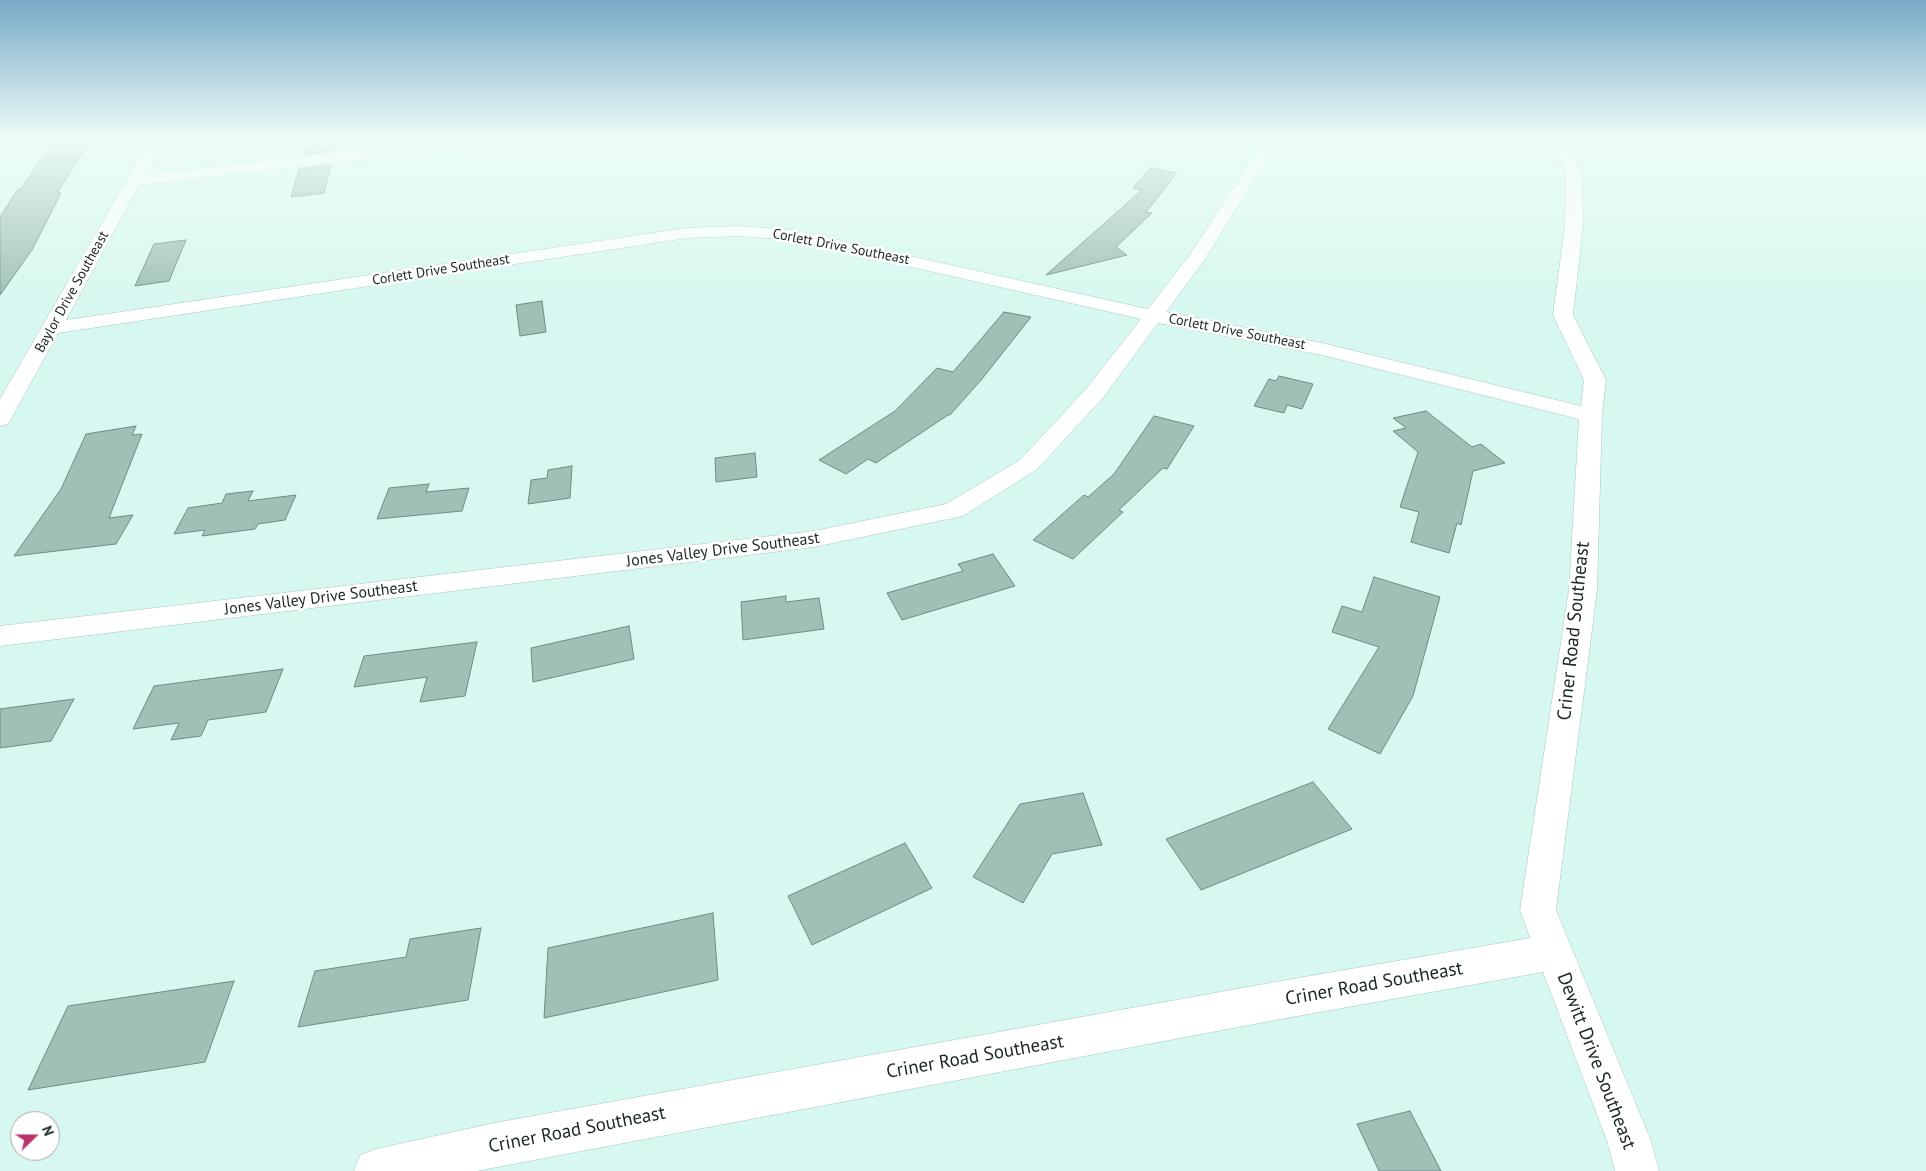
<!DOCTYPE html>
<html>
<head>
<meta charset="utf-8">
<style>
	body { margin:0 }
	#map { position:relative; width:1926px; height:1171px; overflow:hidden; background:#d7f8f0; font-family:"PT Sans",sans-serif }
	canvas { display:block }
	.north { position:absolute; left:10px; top:1111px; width:50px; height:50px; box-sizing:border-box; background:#fff; border:1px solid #a3a9a7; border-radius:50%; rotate:68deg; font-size:14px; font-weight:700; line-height:20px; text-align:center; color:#1a2724 }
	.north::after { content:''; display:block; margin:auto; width:18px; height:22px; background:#bc326d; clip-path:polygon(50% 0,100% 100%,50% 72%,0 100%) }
</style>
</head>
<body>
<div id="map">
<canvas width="1926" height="1171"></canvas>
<div class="north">N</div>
</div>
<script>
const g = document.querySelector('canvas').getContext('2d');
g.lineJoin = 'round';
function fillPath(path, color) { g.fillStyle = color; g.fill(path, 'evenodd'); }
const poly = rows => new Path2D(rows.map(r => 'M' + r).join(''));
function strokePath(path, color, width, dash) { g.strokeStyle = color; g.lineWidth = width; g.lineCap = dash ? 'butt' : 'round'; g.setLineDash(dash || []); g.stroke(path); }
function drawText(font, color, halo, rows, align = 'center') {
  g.font = font + ' "PT Sans",sans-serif'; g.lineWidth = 5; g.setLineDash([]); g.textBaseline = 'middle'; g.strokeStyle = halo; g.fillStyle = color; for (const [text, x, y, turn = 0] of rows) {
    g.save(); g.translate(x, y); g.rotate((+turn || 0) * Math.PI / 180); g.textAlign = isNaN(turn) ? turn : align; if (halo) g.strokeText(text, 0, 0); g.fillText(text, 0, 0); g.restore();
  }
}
const building = poly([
	[55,138,92,138,57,193,61,193,32,250,0,295,0,217,18,189,21,189,55,138],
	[310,138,337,138,334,151,303,154,310,138],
	[331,165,324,193,291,197,299,169,331,165],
	[1150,168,1177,173,1146,212,1152,213,1116,247,1127,255,1046,275,1142,190,1133,188,1150,168],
	[186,240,169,281,135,286,154,244,186,240],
	[542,301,546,332,520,336,516,305,542,301],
	[1004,312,1031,317,982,379,950,415,948,415,876,463,868,459,846,474,819,460,895,411,937,368,953,372,1004,312],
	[1279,376,1313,384,1302,409,1287,405,1284,413,1254,406,1269,379,1276,381,1279,376],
	[1426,411,1472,447,1481,444,1505,463,1473,471,1461,525,1457,523,1449,553,1411,542,1419,512,1400,507,1418,452,1393,431,1406,428,1393,418,1426,411],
	[1154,416,1194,426,1167,469,1163,468,1119,510,1123,512,1073,559,1033,540,1084,495,1088,497,1114,474,1154,416],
	[136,426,132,435,142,434,109,518,133,515,116,544,14,556,61,489,86,434,136,426],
	[755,453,757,477,716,482,715,458,755,453],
	[572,466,570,498,528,504,531,480,547,478,548,470,572,466],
	[429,484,426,492,469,488,462,511,377,519,389,488,429,484],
	[253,491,248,501,296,495,285,520,258,524,255,529,202,536,205,530,174,534,188,508,222,503,226,494,253,491],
	[993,554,1015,586,902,620,887,593,963,571,958,564,993,554],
	[1374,577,1440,597,1413,696,1380,754,1328,729,1379,647,1332,632,1342,606,1362,612,1374,577],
	[786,596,786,602,819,598,824,629,743,640,741,602,786,596],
	[629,626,634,659,533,682,531,648,629,626],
	[477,642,465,696,420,702,427,677,354,687,364,656,477,642],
	[283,669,266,712,208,720,201,736,171,740,179,723,133,729,154,686,283,669],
	[74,699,51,741,0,748,0,709,74,699],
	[1313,782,1352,829,1201,890,1166,839,1313,782],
	[1083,793,1102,845,1052,854,1023,903,973,877,1020,804,1083,793],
	[905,843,932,888,812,945,788,896,905,843],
	[713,913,718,980,544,1018,548,948,713,913],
	[481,928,468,1000,298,1027,315,971,406,957,410,939,481,928],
	[234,981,205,1062,28,1090,68,1006,234,981],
	[1410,1111,1441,1171,1379,1171,1357,1124,1410,1111]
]);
fillPath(building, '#9fbfb7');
strokePath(building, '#6d8b84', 1);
const minor = poly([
	[151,138,165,138,145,175,348,151,496,138,554,138,547,142,348,161,139,185,66,320,687,228,738,226,793,230,1148,309,1189,256,1257,152,1260,138,1274,138,1271,152,1205,259,1166,312,1322,343,1581,406,1584,380,1553,315,1565,225,1566,175,1551,138,1565,138,1582,175,1583,225,1573,315,1606,380,1602,415,1597,590,1556,910,1651,1141,1659,1171,1615,1171,1607,1141,1543,972,1281,1019,476,1171,354,1171,360,1155,376,1149,494,1123,1281,981,1530,938,1520,910,1569,590,1579,419,1322,355,1158,323,1102,399,1036,470,963,516,814,547,0,646,0,626,814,531,946,504,1020,460,1086,389,1141,319,793,240,738,236,687,238,58,333,11,419,8,424,0,426,0,399,151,138]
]);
strokePath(minor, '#a7c7bf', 1);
fillPath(minor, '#fff');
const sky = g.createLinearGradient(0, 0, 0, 302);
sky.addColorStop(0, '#79aac6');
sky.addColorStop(0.46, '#edfcf8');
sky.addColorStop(1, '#edfcf800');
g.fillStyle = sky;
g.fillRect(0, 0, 1926, 302);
drawText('14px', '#1a2724', '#fff', [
	["Corlett Drive Southeast",841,247,11],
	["Corlett Drive Southeast",441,270,-9],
	["Baylor Drive Southeast",72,292,-61],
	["Corlett Drive Southeast",1237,332,11]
]);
drawText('16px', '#1a2724', '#fff', [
	["Jones Valley Drive Southeast",723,550,-7],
	["Jones Valley Drive Southeast",321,598,-7]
]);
drawText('19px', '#1a2724', '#fff', [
	["Criner Road Southeast",1574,631,-84],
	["Criner Road Southeast",1374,984,-10],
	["Criner Road Southeast",975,1057,-10],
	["Dewitt Drive Southeast",1596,1061,69],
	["Criner Road Southeast",577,1130,-11]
]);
</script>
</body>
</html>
